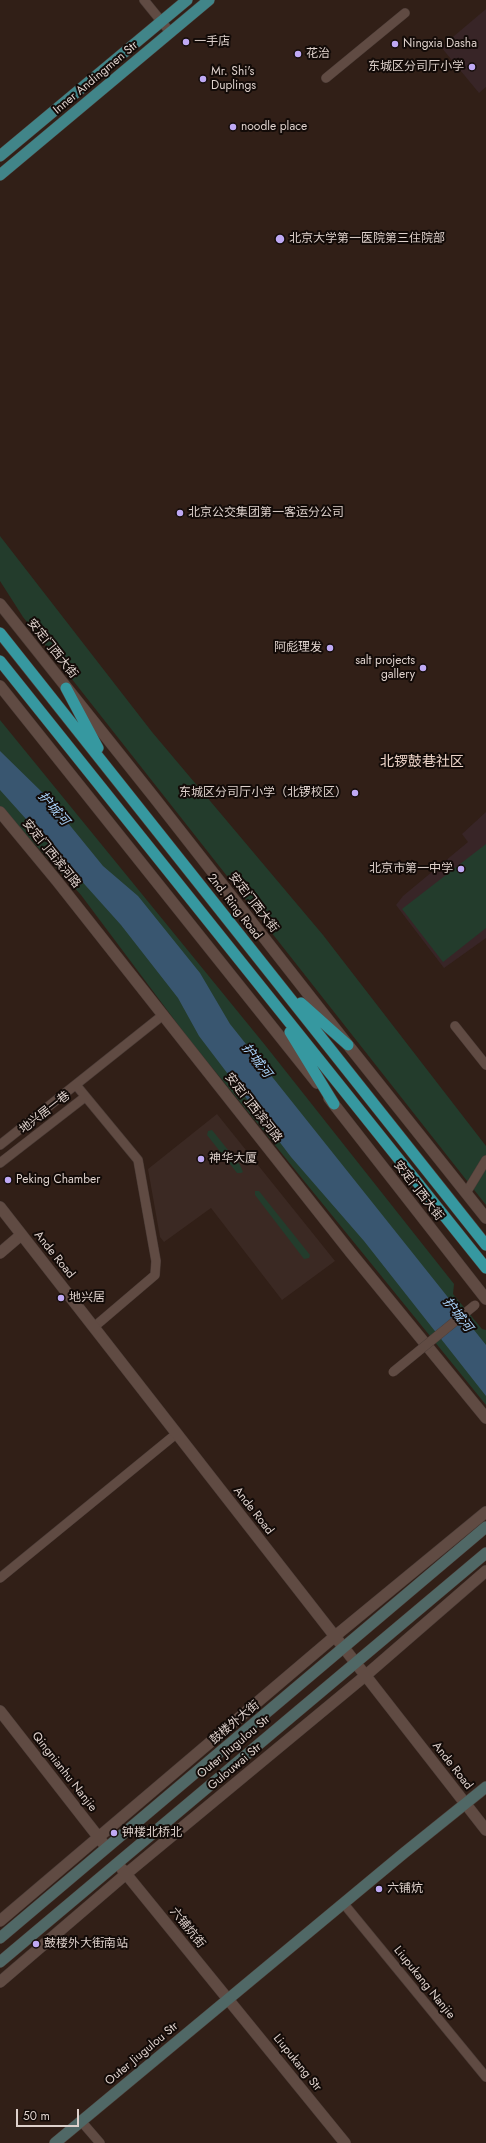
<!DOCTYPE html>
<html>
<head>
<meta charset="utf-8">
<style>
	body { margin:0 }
	#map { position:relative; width:486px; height:2143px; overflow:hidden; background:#311f17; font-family:Jost,sans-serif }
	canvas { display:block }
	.scale { position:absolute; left:16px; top:2109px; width:63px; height:18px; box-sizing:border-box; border:2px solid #ded1cc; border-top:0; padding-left:5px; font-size:12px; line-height:14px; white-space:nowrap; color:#ded1cc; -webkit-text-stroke:3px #130b08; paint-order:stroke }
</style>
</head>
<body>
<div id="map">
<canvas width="486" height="2143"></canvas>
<div class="scale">50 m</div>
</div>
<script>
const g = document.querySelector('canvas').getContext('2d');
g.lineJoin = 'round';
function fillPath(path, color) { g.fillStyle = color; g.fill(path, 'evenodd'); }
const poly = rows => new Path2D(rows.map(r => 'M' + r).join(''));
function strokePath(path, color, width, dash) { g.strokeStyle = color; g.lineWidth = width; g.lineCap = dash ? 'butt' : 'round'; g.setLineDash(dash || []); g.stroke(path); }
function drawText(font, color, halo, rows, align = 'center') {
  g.font = font + ' Jost,"Noto Sans SC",sans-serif'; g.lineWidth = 4; g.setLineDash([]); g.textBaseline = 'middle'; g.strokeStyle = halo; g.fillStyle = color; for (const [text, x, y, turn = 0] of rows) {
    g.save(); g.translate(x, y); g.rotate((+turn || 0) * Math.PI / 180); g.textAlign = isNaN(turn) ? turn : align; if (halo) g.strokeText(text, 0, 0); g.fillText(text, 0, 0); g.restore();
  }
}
fillPath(poly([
	[217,1114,335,1261,282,1300,211,1208,164,1242,160,1237,148,1169]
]), '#3b2923');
fillPath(poly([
	[486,9,486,87,479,93,441,47],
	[486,812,486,938,444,968,396,905,403,896,468,842,462,834]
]), '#382527');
fillPath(poly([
	[0,536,152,732,323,935,486,1146,486,1205,23,617,0,581],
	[0,720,265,1045,454,1284,453,1294,482,1329,486,1330,486,1405,188,1038,81,895,0,806],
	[486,844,486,928,443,962,402,909],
	[212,1130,240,1165,243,1172,241,1173,237,1173,207,1135,208,1131],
	[255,1191,259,1191,310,1255,309,1258,304,1259,255,1195]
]), '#233c2c');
fillPath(poly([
	[0,751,46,796,103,866,138,896,200,973,230,1024,486,1345,486,1396,364,1241,291,1157,199,1036,178,998,121,925,0,790]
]), '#395670');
const minor = poly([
	[144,0,170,32],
	[326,78,405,13],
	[455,1026,486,1065],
	[76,1085,138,1160,156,1261,155,1275,94,1327],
	[0,1145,163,1015],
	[0,1163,85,1097],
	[466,1193,486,1160],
	[0,1578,176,1434],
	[344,1904,486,2077],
	[81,2121,100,2143]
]);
const tertiary = poly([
	[0,604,153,796,348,1045,486,1218],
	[0,686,317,1083],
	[0,812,57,881,351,1253,486,1418],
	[329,1098,486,1299],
	[0,1207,486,1830],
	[0,1253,21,1235],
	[0,1711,103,1843],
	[122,1869,345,2143],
	[0,1921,334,1637,486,1512],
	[0,1982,126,1874,365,1676,486,1571]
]);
const secondary = poly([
	[0,1938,486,1527],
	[0,1962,486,1553],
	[55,2143,404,1853,486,1787]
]);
const primary = poly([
	[0,156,187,0],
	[0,175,209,0]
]);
const trunk = poly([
	[0,633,486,1245],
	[0,661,486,1268],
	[66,688,98,748],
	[301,1003,348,1045],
	[290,1032,334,1104]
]);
strokePath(minor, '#4b3c37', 10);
strokePath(tertiary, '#4b3c37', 12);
strokePath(secondary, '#4b3c37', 12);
strokePath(primary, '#4b3c37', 12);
strokePath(trunk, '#4b3c37', 12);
strokePath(minor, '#604b43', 9);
strokePath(tertiary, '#604b43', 11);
strokePath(secondary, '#506866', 11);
strokePath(primary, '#418589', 11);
strokePath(trunk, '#3698a0', 11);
const minorBridge = poly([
	[393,1372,475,1305]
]);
strokePath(minorBridge, '#4b3c37', 10, []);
strokePath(minorBridge, '#604b43', 9);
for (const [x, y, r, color] of [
	[186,42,4,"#bfa9f4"],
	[395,44,4,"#bfa9f4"],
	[298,54,4,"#bfa9f4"],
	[472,67,4,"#bfa9f4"],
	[203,79,4,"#bfa9f4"],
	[233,127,4,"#bfa9f4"],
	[280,239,5,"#bfa9f4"],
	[180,513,4,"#bfa9f4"],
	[330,648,4,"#bfa9f4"],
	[423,668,4,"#bfa9f4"],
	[355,793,4,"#bfa9f4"],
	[461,869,4,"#bfa9f4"],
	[201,1159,4,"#bfa9f4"],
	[8,1180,4,"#bfa9f4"],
	[61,1298,4,"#bfa9f4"],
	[114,1833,4,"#bfa9f4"],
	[379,1889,4,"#bfa9f4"],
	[36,1944,4,"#bfa9f4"]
]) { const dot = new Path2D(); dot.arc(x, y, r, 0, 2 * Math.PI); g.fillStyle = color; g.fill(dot); strokePath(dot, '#130b08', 1.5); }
drawText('12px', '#ded1cc', '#130b08', [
	["一手店",194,42],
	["Ningxia Dasha",403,44],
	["花治",306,54],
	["东城区分司厅小学",464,67,"right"],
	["Mr. Shi's",211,72],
	["Duplings",211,86],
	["noodle place",241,127],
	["北京大学第一医院第三住院部",289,239],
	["北京公交集团第一客运分公司",188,513],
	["阿彪理发",322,648,"right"],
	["salt projects",415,661,"right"],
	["gallery",415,675,"right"],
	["东城区分司厅小学（北锣校区）",347,793,"right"],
	["北京市第一中学",453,869,"right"],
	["神华大厦",209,1159],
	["Peking Chamber",16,1180],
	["地兴居",69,1298],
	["钟楼北桥北",122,1833],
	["六铺炕",387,1889],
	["鼓楼外大街南站",44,1944]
], 'left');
drawText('12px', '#ded1cc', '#130b08', [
	["Inner Andingmen Str",96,78,-40],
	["安定门西大街",52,649,51],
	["安定门西滨河路",51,854,51],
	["安定门西大街",253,903,52],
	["2nd. Ring Road",234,907,52],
	["安定门西滨河路",253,1108,52],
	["地兴居一巷",45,1113,-38],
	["安定门西大街",418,1191,52],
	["Ande Road",54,1255,51],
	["Ande Road",253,1511,52],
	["鼓楼外大街",235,1723,-40],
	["Outer Jiugulou Str",234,1747,-40],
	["Ande Road",452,1766,52],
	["Gulouwai Str",235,1767,-40],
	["Qingnianhu Nanjie",64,1772,52],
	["六铺炕街",187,1928,51],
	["Liupukang Nanjie",424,1983,51],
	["Outer Jiugulou Str",142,2054,-40],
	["Liupukang Str",297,2063,51]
]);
drawText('italic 13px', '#a7d0f7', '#130b08', [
	["护城河",53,809,49],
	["护城河",256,1061,52],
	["护城河",457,1315,52]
]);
drawText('14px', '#edd4c9', '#130b08', [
	["北锣鼓巷社区",422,763]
]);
</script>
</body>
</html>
